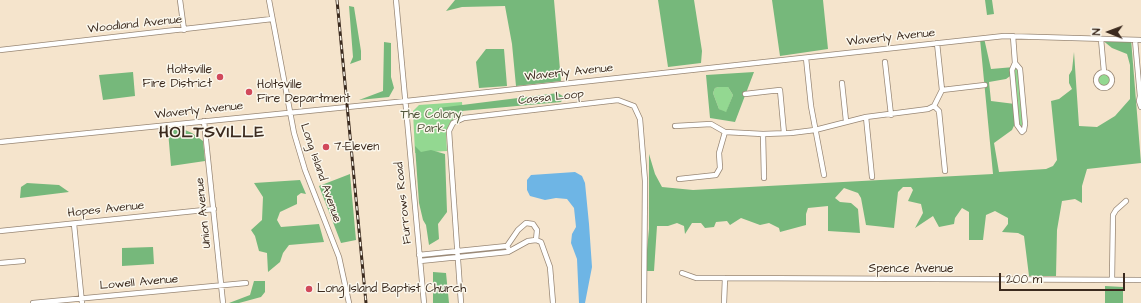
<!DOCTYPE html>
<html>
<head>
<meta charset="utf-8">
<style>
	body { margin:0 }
	#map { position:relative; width:1141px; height:303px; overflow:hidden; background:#f5e4cc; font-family:"Architects Daughter",sans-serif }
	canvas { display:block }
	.north { position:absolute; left:1089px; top:12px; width:40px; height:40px; -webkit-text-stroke:3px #fbf7ec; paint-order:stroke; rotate:271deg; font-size:11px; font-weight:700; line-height:16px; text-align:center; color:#3b2a1e }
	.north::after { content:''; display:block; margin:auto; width:14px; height:18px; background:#3b2a1e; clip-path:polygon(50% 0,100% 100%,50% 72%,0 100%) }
	.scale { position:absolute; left:999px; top:273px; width:126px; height:18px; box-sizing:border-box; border:2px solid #3b2a1e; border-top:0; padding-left:5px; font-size:12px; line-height:14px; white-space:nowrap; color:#3b2a1e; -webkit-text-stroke:3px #fbf7ec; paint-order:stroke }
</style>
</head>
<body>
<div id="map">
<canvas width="1141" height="303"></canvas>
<div class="north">N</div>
<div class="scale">200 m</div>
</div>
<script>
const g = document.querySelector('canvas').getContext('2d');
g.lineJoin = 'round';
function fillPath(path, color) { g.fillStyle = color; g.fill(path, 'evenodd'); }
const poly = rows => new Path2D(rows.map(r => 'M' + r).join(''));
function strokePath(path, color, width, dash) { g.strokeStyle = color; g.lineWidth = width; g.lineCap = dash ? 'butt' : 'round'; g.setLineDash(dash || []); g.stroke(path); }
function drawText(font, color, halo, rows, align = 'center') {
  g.font = font + ' "Architects Daughter",sans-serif'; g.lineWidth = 3; g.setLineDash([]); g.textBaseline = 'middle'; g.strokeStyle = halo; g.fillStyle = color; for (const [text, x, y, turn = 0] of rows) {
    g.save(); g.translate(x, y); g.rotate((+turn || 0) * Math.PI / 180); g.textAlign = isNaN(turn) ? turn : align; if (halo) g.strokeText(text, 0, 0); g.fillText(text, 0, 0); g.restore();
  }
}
fillPath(poly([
	[1015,63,1020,69,1025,128,1020,131,1012,70],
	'1096 80a8 8 0 1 1 16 0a8 8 0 1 1-16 0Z',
	[719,87,728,87,733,95,726,113,719,109,713,93,715,88],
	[462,102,463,114,450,123,446,134,447,151,415,153,413,111,419,105]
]), '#93d891');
fillPath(poly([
	[455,0,554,0,561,81,516,86,512,44,505,6,462,7,446,11],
	[658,0,694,0,702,51,701,63,668,67],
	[772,0,823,0,828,49,780,56],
	[985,0,992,0,994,14,987,15],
	[349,6,354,7,361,51,361,60,350,64,353,57],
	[984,38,991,69,1014,67,1013,74,1006,79,989,82,991,101,1015,104,1017,119,1012,130,994,143,999,172,1046,169,1053,166,1057,160,1051,101,1059,99,1072,89,1069,83,1069,75,1072,70,1074,52,1079,126,1097,127,1115,116,1130,99,1130,65,1127,54,1112,48,1101,39,1131,39,1141,163,1087,169,1082,186,1082,203,1075,199,1062,201,1057,230,1056,276,1029,276,1024,236,1018,233,1002,232,1008,224,1008,218,995,211,986,215,983,240,969,240,969,212,962,208,955,218,954,224,939,227,933,216,915,228,923,213,921,204,908,201,913,190,911,187,903,187,898,192,894,228,866,225,861,198,858,193,844,188,835,198,840,202,851,203,858,209,860,233,828,231,828,206,808,208,806,214,806,225,780,232,779,228,769,223,760,225,741,218,730,225,727,221,716,222,714,227,705,228,701,223,692,223,685,234,684,226,677,223,668,226,657,226,654,271,645,271,649,229,649,154,655,174,662,187,693,190,993,174,980,39],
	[384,42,391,43,391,77,394,88,389,97,359,100,383,91],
	[486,49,504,49,507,86,479,88,476,62],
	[133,72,135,96,103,100,99,75],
	[754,72,735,122,710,118,706,75],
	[719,87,728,87,733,95,726,112,719,109,713,93,715,88],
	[558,93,564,97,561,102,440,113,438,108],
	[178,127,192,133,203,141,205,161,171,166,168,131],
	[415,146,421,152,431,150,445,154,447,212,438,224,439,239,429,245,426,225,423,220,419,203],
	[350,174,356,240,341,243,319,186],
	[300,180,306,194,301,193,297,196,297,204,280,212,277,220,281,227,319,224,324,242,289,245,283,253,280,262,268,272,267,253,259,251,255,236,251,230,262,220,263,197,254,183],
	[27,183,59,185,69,192,20,198,21,187],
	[153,247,154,264,122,266,122,248],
	[433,272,446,273,449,303,433,303],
	[254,281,265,281,265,292,261,297,239,303,229,303,250,295],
	[1105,286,1123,287,1123,303,1105,303]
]), '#76b87b');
fillPath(poly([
	[575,172,582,176,585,183,589,224,592,267,585,303,579,303,577,259,571,243,572,234,576,227,574,208,567,199,556,198,545,200,530,196,527,190,527,180,531,175]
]), '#6eb5e5');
const minor = poly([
	[180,0,184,30],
	[269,0,294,133,305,170,339,257,349,303],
	[396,0,424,303],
	[1013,36,1015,63,1020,69,1025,124,1024,130,1022,132,1017,125,1012,70,1015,63],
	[1101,39,1104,72],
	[1135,40,1140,96,1139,101,1141,107],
	[0,50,272,19],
	[806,58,811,106,824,175],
	[885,62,891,115],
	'1096 80a8 8 0 1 1 16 0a8 8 0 1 1-16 0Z',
	[842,83,846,121],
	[942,90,985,85],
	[745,94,780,90,784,133],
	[934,106,939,111,945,171],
	[866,117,872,177],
	[204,121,223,303],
	[675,126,711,124,725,132,763,134,791,133,815,130,866,117,928,109,934,106,942,90,937,43],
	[763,134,764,178],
	[0,142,397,102,1004,36,1141,40],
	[679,179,716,175,720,168,719,153,725,132],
	[74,224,82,303],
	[0,231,214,209],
	[508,248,507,246,518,230,526,223,533,224,537,230,536,240],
	[419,255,507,246],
	[420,261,508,252,528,241,536,240,541,242,550,267,553,303],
	[0,263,23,261],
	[682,273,696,278,725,278,1141,280],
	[1112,280,1113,215,1116,210,1126,201],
	[33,303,246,283],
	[461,303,450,146,449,131,453,123,464,118,618,100,634,106,640,119,645,181,644,303],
	[724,303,725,278]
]);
strokePath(minor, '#988775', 6);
strokePath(minor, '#fff', 4.5);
const rail = poly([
	[337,0,366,303]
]);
strokePath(rail, '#3b2a1e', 3);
strokePath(rail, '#fbf7ec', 1.5, [4.5]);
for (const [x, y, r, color] of [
	[220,77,4,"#d1495b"],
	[249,92,4,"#d1495b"],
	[326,147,4,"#d1495b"],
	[309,289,4,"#d1495b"]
]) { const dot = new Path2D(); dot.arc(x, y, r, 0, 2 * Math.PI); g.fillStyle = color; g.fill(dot); strokePath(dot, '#fbf7ec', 1.5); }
drawText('12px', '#3b2a1e', '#fbf7ec', [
	["Woodland Avenue",135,25,-6],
	["Waverly Avenue",891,38,-6],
	["Waverly Avenue",569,73,-6],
	["Cassa Loop",551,98,-6],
	["Waverly Avenue",199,111,-6],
	["Long Island Avenue",320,173,71],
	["Furrows Road",404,203,-96],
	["Hopes Avenue",106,210,-6],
	["Union Avenue",204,213,-96],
	["Spence Avenue",911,269],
	["Lowell Avenue",139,283,-5]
]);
drawText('12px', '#3b2a1e', '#fbf7ec', [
	["Holtsville",212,70,"right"],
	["Fire District",212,84,"right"],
	["Holtsville",257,85],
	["Fire Department",257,99],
	["7-Eleven",334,147],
	["Long Island Baptist Church",317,289]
], 'left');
drawText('12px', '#51563b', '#fbf7ec', [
	["The Colony",431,115],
	["Park",431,129]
]);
g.letterSpacing = '1px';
drawText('bold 16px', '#3b2a1e', '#fbf7ec', [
	["HOLTSVILLE",212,134]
]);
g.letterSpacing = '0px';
</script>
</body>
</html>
